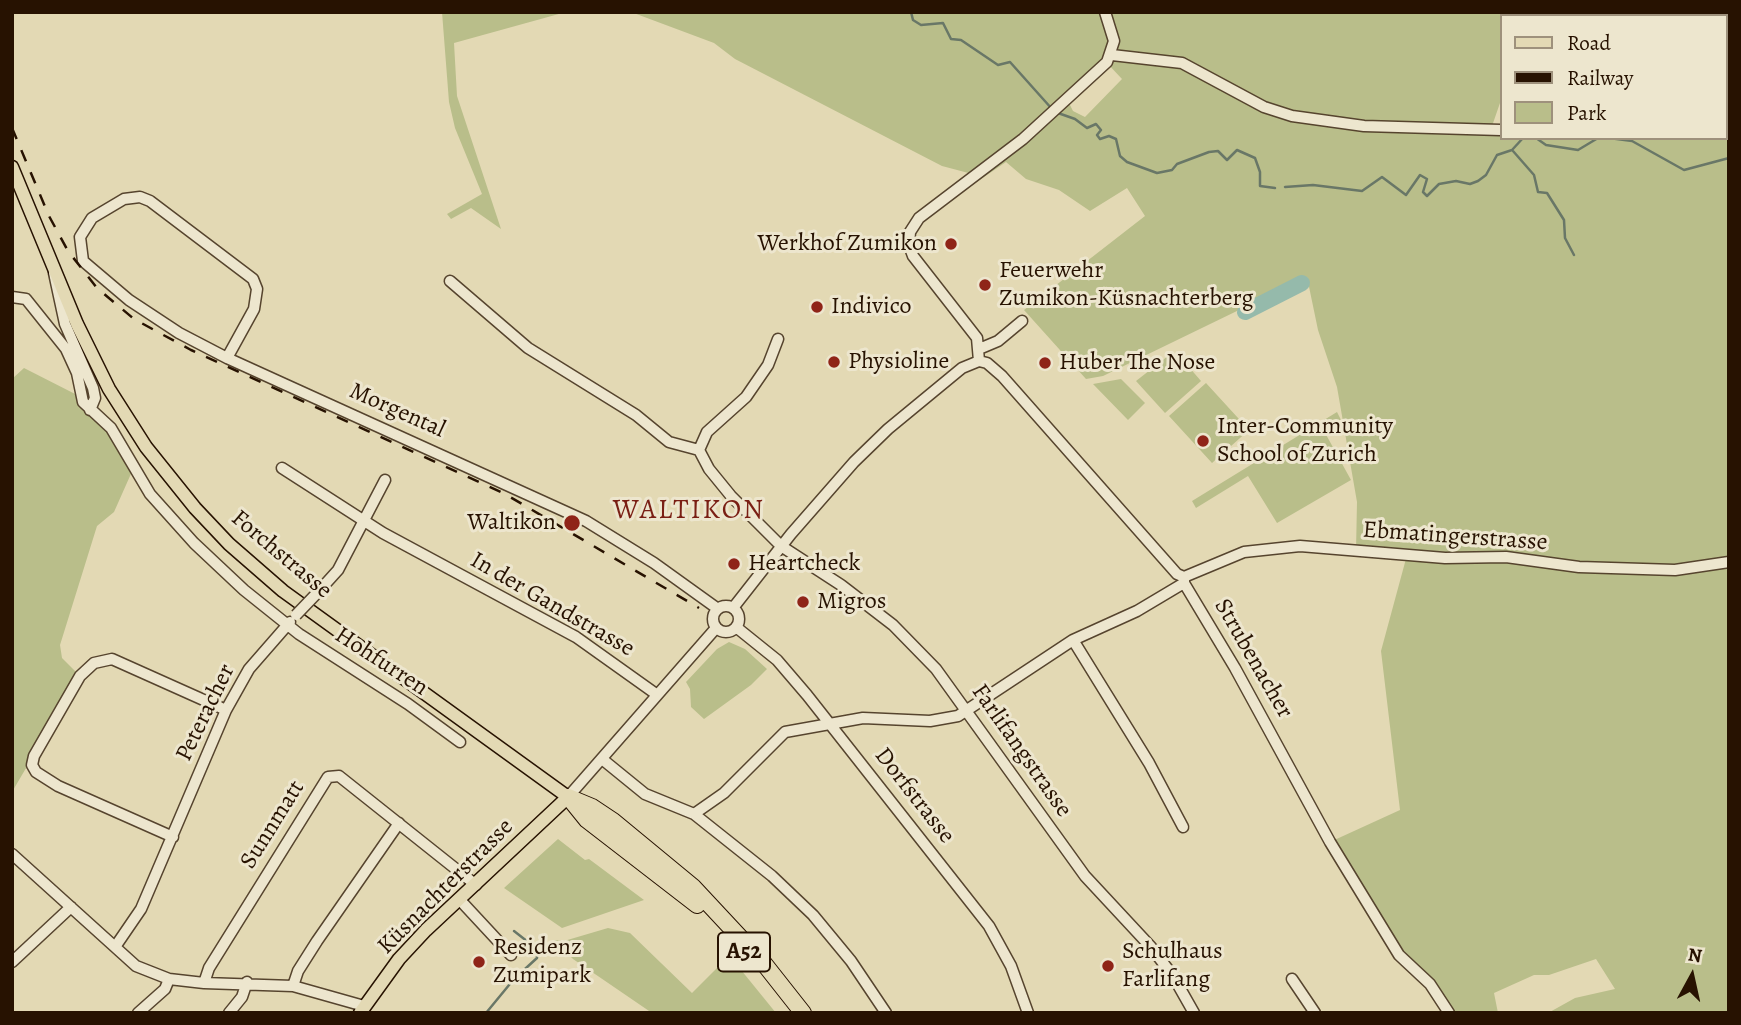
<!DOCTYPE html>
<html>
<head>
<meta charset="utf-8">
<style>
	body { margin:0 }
	#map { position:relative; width:1741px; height:1025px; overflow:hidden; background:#e3d9b4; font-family:Alegreya,serif }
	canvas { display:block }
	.frame { position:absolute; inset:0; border:14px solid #271201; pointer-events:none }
	.legend { position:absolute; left:1500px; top:14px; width:228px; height:126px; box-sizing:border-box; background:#ede6ce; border:2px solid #9e917c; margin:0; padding:9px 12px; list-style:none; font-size:21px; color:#271201 }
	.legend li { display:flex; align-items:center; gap:14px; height:35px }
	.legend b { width:35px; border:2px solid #9e917c }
	.north { position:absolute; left:1657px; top:941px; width:70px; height:70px; -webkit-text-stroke:5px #ede6ce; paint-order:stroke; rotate:8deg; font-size:19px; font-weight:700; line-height:28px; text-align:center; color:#271201 }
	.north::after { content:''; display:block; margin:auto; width:24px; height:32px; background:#271201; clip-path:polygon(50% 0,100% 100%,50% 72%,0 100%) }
</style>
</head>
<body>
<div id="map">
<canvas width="1741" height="1025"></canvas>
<div class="frame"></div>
<ul class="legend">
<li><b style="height:9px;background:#e3d9b4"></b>Road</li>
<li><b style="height:9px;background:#271201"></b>Railway</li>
<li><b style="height:19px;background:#b9be8a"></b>Park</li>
</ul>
<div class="north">N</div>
</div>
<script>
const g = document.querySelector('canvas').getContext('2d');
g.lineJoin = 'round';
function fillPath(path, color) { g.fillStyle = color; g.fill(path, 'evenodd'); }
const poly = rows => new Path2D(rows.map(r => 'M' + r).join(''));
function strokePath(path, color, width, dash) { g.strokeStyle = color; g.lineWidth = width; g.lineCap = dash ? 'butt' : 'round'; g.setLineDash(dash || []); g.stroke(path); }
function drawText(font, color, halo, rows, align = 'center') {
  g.font = font + ' Alegreya,serif'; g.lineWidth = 6; g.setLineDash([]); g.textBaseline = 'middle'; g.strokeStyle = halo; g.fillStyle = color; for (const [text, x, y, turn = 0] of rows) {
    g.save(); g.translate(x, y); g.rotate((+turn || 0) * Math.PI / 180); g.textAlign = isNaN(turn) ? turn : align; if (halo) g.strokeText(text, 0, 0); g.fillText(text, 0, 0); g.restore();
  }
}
fillPath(poly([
	[442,12,566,12,454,43,457,96,501,229,471,208,451,219,447,214,482,194,455,128,449,102],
	[631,12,1533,12,1532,16,1501,16,1501,100,1491,129,1501,129,1501,138,1725,138,1725,39,1729,37,1729,1013,1548,1013,1575,998,1615,989,1596,959,1549,975,1534,975,1494,993,1498,1013,1449,1013,1399,955,1330,842,1400,810,1381,651,1407,555,1356,551,1357,502,1337,387,1318,330,1307,277,1103,376,1086,379,1024,310,1145,216,1127,188,1090,211,1059,190,1026,179,1006,162,965,190,963,187,976,175,942,166,735,59,714,43],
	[1107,63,1122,79,1085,117,1073,111,1067,99],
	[1168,356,1176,365,1182,359,1201,381,1165,413,1136,381],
	[24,368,81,397,102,419,134,467,114,512,97,526,60,645,62,658,80,676,12,792,12,379],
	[1121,379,1145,403,1128,420,1093,384],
	[1206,383,1249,430,1212,463,1169,416],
	[1337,412,1341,420,1324,431,1351,480,1277,523,1248,476,1196,508,1192,501],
	[729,642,745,649,767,669,751,685,704,719,691,707,690,689,686,682,717,649],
	[558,839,585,860,589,859,644,900,562,928,504,888],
	[608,928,630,933,692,993,718,967,737,965,776,1013,652,1013,573,959,554,940,564,941]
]), '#b9be8a');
strokePath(poly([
	[911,12,913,20,921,25,943,23,951,39,961,40,998,65,1010,62,1052,109],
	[1058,113,1075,119,1087,128,1096,124,1101,130,1097,135,1100,139,1109,136,1116,139,1120,156,1127,162,1157,173,1172,170,1177,164,1209,152,1218,151,1227,160,1237,150,1255,158,1260,172,1260,186,1275,188],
	[1536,138,1546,145,1578,150,1598,138],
	[1609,138,1632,141,1684,170,1729,158],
	[1513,151,1534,175,1538,192,1547,193,1564,220,1565,238,1574,255],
	[1285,187,1313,185,1362,191,1382,177,1406,195,1420,175,1427,179,1423,192,1427,196,1439,184,1456,181,1470,184,1478,181,1486,175,1497,155,1512,150,1523,138],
	[486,1013,514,979,537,958,537,949,514,931]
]), '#697767', 2.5);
strokePath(poly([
	[1245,312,1302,283]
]), '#95baab', 16);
const minor = poly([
	[1112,55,1182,63,1264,107,1292,116,1364,126,1501,130],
	[54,273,65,324,93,388,95,398,90,410],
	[450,281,528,348,636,415,669,442,699,450],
	[12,297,26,299,66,349,77,373,83,402,111,428,150,494,194,543,244,590,299,634,408,704,460,742],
	[979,349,998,341,1022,321],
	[227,358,254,309,257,289,253,279,150,201,140,197,124,199,92,218,80,237,83,261,129,300,179,333,227,358,271,378,586,521,654,563,718,609],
	[979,361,987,363,1002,376,1177,574,1184,577,1184,583,1235,668,1330,842,1399,955,1430,984,1449,1013],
	[979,361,977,338,913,256,909,245,910,232,919,218,1023,139,1107,62,1114,41,1105,12],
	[699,450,709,469,731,496,781,546,841,585,893,625,936,669,1085,876,1151,947,1173,976,1194,1013],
	[699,450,707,432,746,397,768,365,778,339],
	[282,468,383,533,576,637,656,694],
	[1184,577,1244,552,1300,546,1445,558,1506,557,1579,567,1675,570,1729,562],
	[319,591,338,570,385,480],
	'713 619a13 13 0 1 1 26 0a13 13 0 1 1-26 0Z',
	[733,608,791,534,854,462,888,429,962,368,979,361],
	[736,627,777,660,807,695,989,926,1011,966,1028,1013],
	[1073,640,1149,763,1183,827],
	[602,759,645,794,694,814,772,876,813,915,851,961,886,1013],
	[568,797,716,628],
	[694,814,724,793,785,732,863,718,930,721,958,716,1073,640,1137,611,1184,583],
	[173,837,58,786,36,772,32,765,34,756,80,676,94,663,112,659,226,710],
	[12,854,136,966,169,979,204,983,293,986,364,1006],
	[459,899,511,955],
	[115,947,141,909,226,710,249,669,290,622],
	[12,962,71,907],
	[1292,979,1315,1013],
	[204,983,209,968,328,777,339,776,476,885],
	[293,986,298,971,317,941,399,823],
	[138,1013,165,989,169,979],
	[229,1013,242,997,247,982]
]);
const major = poly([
	[12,167,77,324,109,389,146,447,195,508,229,544,283,591,568,797,426,930,399,959,360,1013]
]);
const highway = poly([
	[568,797,592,807,613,821,693,887,762,961,803,1013],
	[570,799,587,820,697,905]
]);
strokePath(minor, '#56442e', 13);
strokePath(major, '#271201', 15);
strokePath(highway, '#271201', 18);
strokePath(minor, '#ede6ce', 10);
strokePath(major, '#e3d9b4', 12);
strokePath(highway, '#e3d9b4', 16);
strokePath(poly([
	[12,128,49,216,68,251,97,288,134,319,191,350,505,494,699,608]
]), '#271201', 2.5, [12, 12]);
const minorBridge = poly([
	[296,615,319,591]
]);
strokePath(minorBridge, '#56442e', 13, []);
strokePath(minorBridge, '#ede6ce', 10);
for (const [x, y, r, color] of [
	[951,244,7,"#8f2418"],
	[985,285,7,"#8f2418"],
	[817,307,7,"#8f2418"],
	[834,362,7,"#8f2418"],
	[1045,363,7,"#8f2418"],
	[1203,441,7,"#8f2418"],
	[572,523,9,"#8f2418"],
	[734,564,7,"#8f2418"],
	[803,602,7,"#8f2418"],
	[479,962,7,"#8f2418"],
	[1108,966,7,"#8f2418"]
]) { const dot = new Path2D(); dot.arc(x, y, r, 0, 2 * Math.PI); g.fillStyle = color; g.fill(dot); strokePath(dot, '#ede6ce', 2.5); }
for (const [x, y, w] of [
	[744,952,52]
]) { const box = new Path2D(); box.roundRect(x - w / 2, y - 19.5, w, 39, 5); g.fillStyle = '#ede6ce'; g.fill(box); strokePath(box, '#271201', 2); }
drawText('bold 23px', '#271201', null, [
	["A52",744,952]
]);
drawText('24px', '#271201', '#ede6ce', [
	["Werkhof Zumikon",937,244,"right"],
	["Feuerwehr",999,271],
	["Zumikon-Küsnachterberg",999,299],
	["Indivico",831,307],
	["Physioline",848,362],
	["Huber The Nose",1059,363],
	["Inter-Community",1217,427],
	["School of Zurich",1217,455],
	["Waltikon",556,523,"right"],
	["Heartcheck",748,564],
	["Migros",817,602],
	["Residenz",493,948],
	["Zumipark",493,976],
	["Schulhaus",1122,952],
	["Farlifang",1122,980]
], 'left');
drawText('24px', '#271201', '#ede6ce', [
	["Morgental",397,411,24],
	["Ebmatingerstrasse",1455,537,4],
	["Forchstrasse",281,555,40],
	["In der Gandstrasse",552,605,30],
	["Strubenacher",1253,659,60],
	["Hohfurren",381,662,33],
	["Peteracher",206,713,-64],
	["Farlifangstrasse",1021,751,55],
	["Dorfstrasse",914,796,52],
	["Sunnmatt",273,825,-58],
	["Küsnachterstrasse",446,887,-45]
]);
g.letterSpacing = '2px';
drawText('28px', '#7a1f14', '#ede6ce', [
	["WALTIKON",689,511]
]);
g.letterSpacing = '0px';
</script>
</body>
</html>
